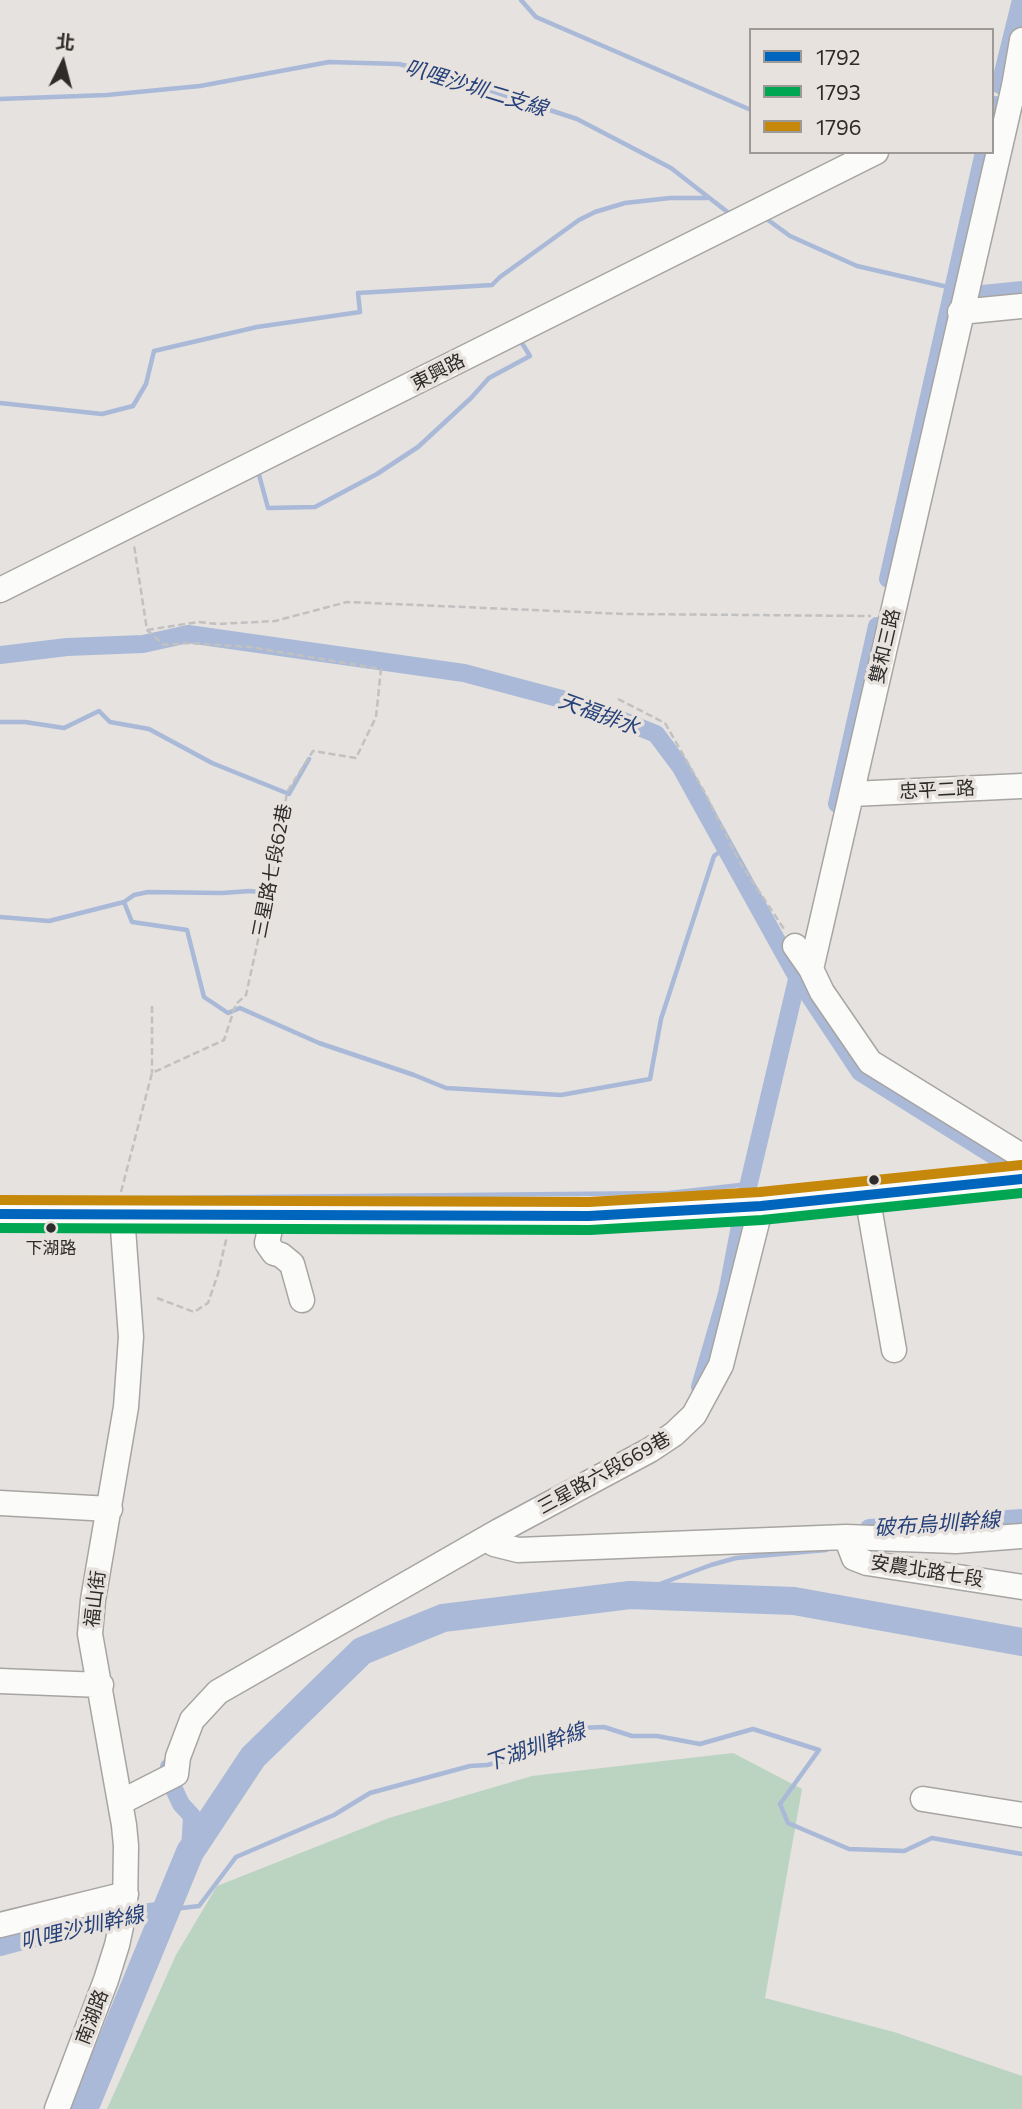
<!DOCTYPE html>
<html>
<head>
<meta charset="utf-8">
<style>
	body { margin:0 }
	#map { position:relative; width:1022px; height:2109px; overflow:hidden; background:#e5e2df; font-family:Commissioner,"Noto Sans TC",sans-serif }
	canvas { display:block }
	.legend { position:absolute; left:749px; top:28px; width:245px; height:126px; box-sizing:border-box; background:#e7e2dd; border:2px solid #9d9996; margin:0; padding:9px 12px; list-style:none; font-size:21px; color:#2e2c2b }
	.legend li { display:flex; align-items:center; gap:14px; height:35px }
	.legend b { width:35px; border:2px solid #9d9996 }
	.north { position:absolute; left:28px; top:28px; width:70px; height:70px; -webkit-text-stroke:5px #e7e2dd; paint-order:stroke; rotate:6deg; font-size:19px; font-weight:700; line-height:28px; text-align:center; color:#2e2c2b }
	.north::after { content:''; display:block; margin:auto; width:24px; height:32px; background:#2e2c2b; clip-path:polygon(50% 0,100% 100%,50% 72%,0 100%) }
</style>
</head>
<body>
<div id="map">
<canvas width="1022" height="2109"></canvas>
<ul class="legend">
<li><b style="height:9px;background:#0065bd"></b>1792</li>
<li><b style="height:9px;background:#00a651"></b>1793</li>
<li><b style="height:9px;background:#c5880b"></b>1796</li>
</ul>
<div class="north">北</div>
</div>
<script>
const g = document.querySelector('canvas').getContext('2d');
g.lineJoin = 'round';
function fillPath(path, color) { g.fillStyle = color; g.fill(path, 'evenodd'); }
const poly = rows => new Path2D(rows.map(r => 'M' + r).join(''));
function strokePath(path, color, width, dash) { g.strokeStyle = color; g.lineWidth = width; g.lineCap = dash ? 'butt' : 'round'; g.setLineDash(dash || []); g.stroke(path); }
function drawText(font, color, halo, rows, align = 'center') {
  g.font = font + ' Commissioner,"Noto Sans TC",sans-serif'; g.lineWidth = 7; g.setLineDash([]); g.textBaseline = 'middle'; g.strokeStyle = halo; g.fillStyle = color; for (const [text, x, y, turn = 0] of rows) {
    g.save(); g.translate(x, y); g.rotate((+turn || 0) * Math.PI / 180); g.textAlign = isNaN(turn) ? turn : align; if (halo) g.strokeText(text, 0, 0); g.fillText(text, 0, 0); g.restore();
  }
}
fillPath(poly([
	[733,1753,802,1789,765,1998,894,2032,1022,2076,1022,2109,107,2109,176,1955,217,1886,389,1818,532,1776]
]), '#bad4c1');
strokePath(poly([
	[521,0,536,17,751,110],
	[0,99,107,95,200,86,329,62,399,64,437,73,577,119,671,168,730,214],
	[764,217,790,236,857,266,948,287],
	[0,403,102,414,133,406,146,384,154,351,257,327,360,312,358,293,492,285,500,277,579,220,595,212,625,203,670,198,707,198],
	[257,471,258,471,268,508,315,507,377,474,418,447,471,398,489,378,530,356,520,340,521,339],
	[0,722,25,722,64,728,99,711,110,722,149,729,212,763,289,794,309,759],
	[124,902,134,895,148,892,222,893,250,891,265,893],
	[0,917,49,921,124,902,132,922,187,930,204,997,228,1013,240,1008,319,1043,414,1075,446,1088,561,1095,650,1079,661,1019,714,856,725,848],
	[0,1198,41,1199],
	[50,1199,669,1193,749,1184],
	[630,1595,711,1565,736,1558,826,1550],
	[165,1910,199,1906,236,1857,334,1815,370,1793,470,1766,487,1765,512,1759,579,1728,604,1727,632,1736,657,1736,700,1744,753,1729,819,1750,780,1804,788,1823,849,1849,904,1851,932,1838,1022,1854]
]), '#a9b9d7', 4.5);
strokePath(poly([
	[1000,85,1021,0],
	[992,117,995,105],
	[973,295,1022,290],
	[888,579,984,152],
	[0,655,67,647,143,644,188,634,464,673,584,705,656,734,680,766,797,977,860,1072,1004,1162,1022,1181],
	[837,804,877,626],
	[748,1187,799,971],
	[700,1387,727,1294,740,1226],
	[869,1528,1022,1518],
	[169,1767,173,1787,181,1804,192,1816,190,1852],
	[0,1947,113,1917,165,1910]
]), '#a9b9d7', 18);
strokePath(poly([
	[84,2109,190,1852,253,1757,362,1651,443,1618,630,1595,794,1601,1022,1642]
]), '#a9b9d7', 28);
const minor = poly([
	[960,312,1022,306],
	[0,590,876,152],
	[852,794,1022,786],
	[795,946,811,969,822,992,870,1062,1022,1156],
	[811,969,1014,86,1022,40],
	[867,1195,894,1350],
	[273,1215,267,1243,274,1253,281,1255,292,1264,302,1300],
	[0,1503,110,1509],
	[499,1531,494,1536,494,1544,518,1550,846,1537,956,1541,1022,1536],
	[846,1537,854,1558,867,1563,1022,1587],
	[0,1681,101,1685],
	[923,1799,1022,1815],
	[121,1802,176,1774,178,1757,192,1720,218,1692,499,1531,650,1450,674,1434,694,1415,721,1365,761,1206],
	[0,1925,126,1894],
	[57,2109,106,1980,117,1945,125,1908,126,1846,124,1825,90,1634,93,1600,126,1407,131,1337,122,1215]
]);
const major = poly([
	[0,1214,589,1216,761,1206,1022,1179]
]);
strokePath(minor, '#a7a5a3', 27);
strokePath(major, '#a7a5a3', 32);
strokePath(poly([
	[147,630,198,622,218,624,275,621,347,602,625,614,871,616],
	[618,699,665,723,705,793,739,861,784,929],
	[152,1006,152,1073],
	[121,1192,152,1073,224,1040,236,1004,246,995,279,845,287,792,313,751,356,758,376,717,381,669,250,647,187,643,164,645,147,630,134,545],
	[157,1298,194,1312,208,1303,218,1274,227,1236]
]), '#c2c1c1', 2.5, [7, 3.5]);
strokePath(minor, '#fbfbfa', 24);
strokePath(major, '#fbfbfa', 30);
strokePath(poly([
	[0,1214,589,1216,761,1206,1022,1179]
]), '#0065bd', 10);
strokePath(poly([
	[0,1228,590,1230,762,1220,1022,1193]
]), '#00a651', 10);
strokePath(poly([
	[0,1200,589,1202,760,1192,1021,1165]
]), '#c5880b', 10);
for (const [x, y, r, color] of [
	[874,1180,6,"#2e2c2b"],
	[51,1228,6,"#2e2c2b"]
]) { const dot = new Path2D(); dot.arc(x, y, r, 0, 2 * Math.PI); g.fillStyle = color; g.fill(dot); strokePath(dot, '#e7e2dd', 2.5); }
drawText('17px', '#2e2c2b', '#e7e2dd', [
	["下湖路",51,1248]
]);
drawText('19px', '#2e2c2b', '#e7e2dd', [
	["東興路",438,372,-27],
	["雙和三路",885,646,-77],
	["忠平二路",937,790,-3],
	["三星路七段62巷",272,871,-79],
	["三星路六段669巷",604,1473,-29],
	["安農北路七段",927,1571,9],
	["福山街",95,1599,-83],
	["南湖路",92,2017,-69]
]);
drawText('italic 21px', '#27427b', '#e7e2dd', [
	["叭哩沙圳二支線",476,88,17],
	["天福排水",599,714,20],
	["破布烏圳幹線",937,1524,-4],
	["下湖圳幹線",535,1747,-19],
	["叭哩沙圳幹線",82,1928,-13]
]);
</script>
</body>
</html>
